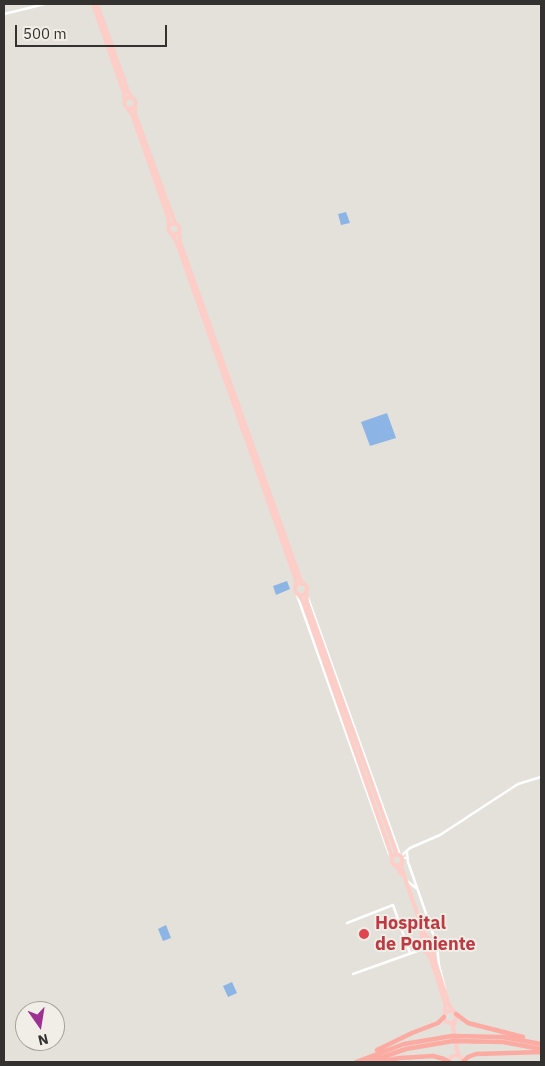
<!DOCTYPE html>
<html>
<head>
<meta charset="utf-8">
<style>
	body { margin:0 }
	#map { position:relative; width:545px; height:1066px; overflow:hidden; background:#e4e0da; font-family:"IBM Plex Sans",sans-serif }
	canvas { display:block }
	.frame { position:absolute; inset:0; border:5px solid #333230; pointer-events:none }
	.north { position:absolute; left:15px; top:1001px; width:50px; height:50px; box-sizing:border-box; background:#f1ede7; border:1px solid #a5a29e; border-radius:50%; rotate:167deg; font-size:14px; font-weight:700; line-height:20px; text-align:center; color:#333230 }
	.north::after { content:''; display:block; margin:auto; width:18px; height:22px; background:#9c3192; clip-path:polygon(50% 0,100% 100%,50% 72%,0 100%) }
	.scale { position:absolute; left:15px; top:25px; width:152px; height:22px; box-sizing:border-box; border:2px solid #333230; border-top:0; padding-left:6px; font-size:15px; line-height:18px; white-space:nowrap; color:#333230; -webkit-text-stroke:4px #f1ede7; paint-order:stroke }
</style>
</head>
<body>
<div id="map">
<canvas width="545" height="1066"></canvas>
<div class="frame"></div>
<div class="north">N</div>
<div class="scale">500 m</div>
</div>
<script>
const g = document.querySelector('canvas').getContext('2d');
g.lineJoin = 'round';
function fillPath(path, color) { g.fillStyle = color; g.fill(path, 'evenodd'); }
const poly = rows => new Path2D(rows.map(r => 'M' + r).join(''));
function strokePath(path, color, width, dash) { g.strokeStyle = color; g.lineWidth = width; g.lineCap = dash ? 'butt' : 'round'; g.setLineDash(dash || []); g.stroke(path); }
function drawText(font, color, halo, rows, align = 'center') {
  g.font = font + ' "IBM Plex Sans",sans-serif'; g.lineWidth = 4; g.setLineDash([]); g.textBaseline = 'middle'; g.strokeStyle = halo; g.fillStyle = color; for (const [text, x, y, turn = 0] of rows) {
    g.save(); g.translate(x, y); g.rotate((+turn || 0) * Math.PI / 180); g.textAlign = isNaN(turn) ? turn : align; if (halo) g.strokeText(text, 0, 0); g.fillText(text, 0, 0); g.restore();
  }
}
fillPath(poly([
	[346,212,350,223,341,225,338,214],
	[387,413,396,438,370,446,361,422],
	[287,581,290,589,276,595,273,586],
	[166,925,171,938,163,941,158,929],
	[232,982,237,993,228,997,223,986]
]), '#8cb5e6');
strokePath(poly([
	[4,14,45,4],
	[297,595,389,854],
	[308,598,400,855],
	[407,852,408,862,437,945,439,965,445,989],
	[401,856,410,848,440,835,518,784,541,777],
	[402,859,405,858],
	[407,881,416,888],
	[347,923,393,905,410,953],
	[353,974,423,949]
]), '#fff', 2.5);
strokePath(poly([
	[93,4,124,93,125,101],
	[97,4,128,91,132,98],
	'124.5 103a5.5 5.5 0 1 1 11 0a5.5 5.5 0 1 1-11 0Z',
	[135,106,135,114,175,223],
	[128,109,132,114,168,217,169,226],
	'168.5 229a5.5 5.5 0 1 1 11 0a5.5 5.5 0 1 1-11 0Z',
	[179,232,180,242,302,584],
	[171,233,177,243,295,577,296,586],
	'295 589a6 6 0 1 1 12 0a6 6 0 1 1-12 0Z',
	[306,591,307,602,397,854],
	[298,594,303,601,392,857],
	'391.5 860a5.5 5.5 0 1 1 11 0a5.5 5.5 0 1 1-11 0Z',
	[402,862,401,867,424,933,430,941],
	[396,865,401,874],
	[421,932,423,944],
	'422.5 947a5.5 5.5 0 1 1 11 0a5.5 5.5 0 1 1-11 0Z',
	[433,949,434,958,449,1005,454,1012],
	[427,952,431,959,445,1003,445,1014],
	'444 1017a6 6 0 1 1 12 0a6 6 0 1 1-12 0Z',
	[455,1022,453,1027,457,1050,459,1056],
	[450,1062,451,1057,456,1055,461,1057,462,1062]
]), '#fdcdc7', 4);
strokePath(poly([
	[456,1014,468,1023,523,1037],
	[377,1050,412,1033,438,1023,444,1017],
	[356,1062,404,1044,452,1036,503,1037,541,1044],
	[368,1062,406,1049,453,1041,503,1042,541,1049],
	[375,1062,400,1058,433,1056,444,1059,449,1062],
	[463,1062,468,1057,476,1054,541,1052]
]), '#fbaba2', 4.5);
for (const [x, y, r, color] of [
	[364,934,6,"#e0444e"]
]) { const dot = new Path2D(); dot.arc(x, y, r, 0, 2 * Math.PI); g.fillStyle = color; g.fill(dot); strokePath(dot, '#f1ede7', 2); }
drawText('bold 18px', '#be3a42', '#f1ede7', [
	["Hospital",375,924],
	["de Poniente",375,945]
], 'left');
</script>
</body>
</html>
